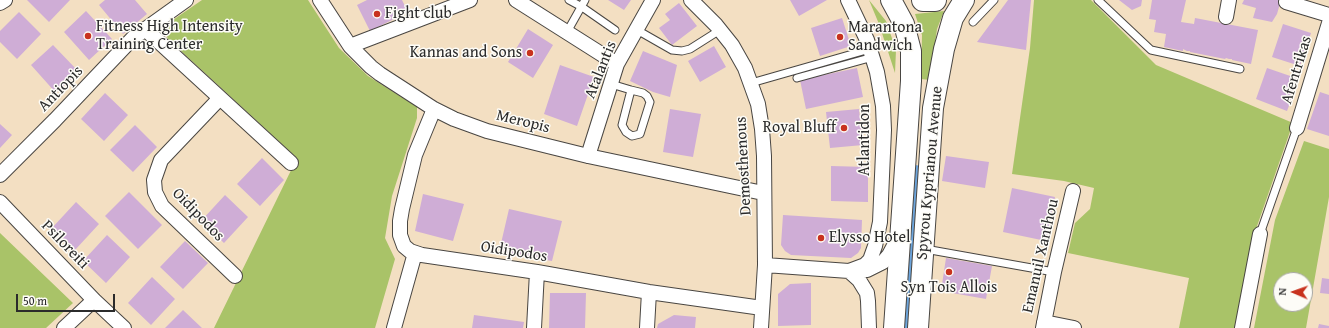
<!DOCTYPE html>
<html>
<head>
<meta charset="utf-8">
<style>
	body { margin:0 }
	#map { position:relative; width:1329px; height:328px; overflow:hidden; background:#f3dfc2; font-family:"Gentium Book Plus",serif }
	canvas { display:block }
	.north { position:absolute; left:1273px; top:272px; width:40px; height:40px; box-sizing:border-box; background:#fdfcf7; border:1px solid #a9a8a5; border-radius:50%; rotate:272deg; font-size:11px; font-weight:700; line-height:16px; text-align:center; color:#2b2b2b }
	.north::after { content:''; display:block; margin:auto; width:14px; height:18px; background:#c8321e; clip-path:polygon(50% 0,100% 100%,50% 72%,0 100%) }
	.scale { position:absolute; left:16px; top:294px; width:99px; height:18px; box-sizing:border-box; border:2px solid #2b2b2b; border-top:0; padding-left:5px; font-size:12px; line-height:14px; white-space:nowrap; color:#2b2b2b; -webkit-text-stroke:3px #fdfcf7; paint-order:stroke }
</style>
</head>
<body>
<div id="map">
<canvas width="1329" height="328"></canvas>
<div class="north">N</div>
<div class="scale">50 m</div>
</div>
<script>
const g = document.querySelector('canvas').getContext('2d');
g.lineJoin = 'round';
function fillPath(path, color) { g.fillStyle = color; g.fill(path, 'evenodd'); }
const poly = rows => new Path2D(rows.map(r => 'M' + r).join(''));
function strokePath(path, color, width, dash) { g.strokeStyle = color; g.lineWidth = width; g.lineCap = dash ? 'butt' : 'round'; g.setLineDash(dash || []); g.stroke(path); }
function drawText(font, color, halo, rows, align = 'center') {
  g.font = font + ' "Gentium Book Plus",serif'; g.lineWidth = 3; g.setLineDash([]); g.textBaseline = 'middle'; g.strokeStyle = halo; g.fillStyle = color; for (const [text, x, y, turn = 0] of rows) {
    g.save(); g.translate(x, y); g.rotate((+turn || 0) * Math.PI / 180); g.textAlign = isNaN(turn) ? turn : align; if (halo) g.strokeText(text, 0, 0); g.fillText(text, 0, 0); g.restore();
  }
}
fillPath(poly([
	[202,0,308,0,339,48,368,76,417,107,417,118,392,196,385,238,395,259,375,328,214,328,297,158,168,39,164,29,170,22],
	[869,0,886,21,896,50,895,73,879,24],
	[1034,0,1091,0,1156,65,1293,123,1256,229,1237,328,1179,328,1189,278,1068,253,1075,223,1090,209,1094,188,1064,181,1012,174,1030,48],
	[944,11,937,29,930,80,921,79,922,35,915,14],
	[1304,141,1329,149,1329,197,1306,328,1254,328,1275,220],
	[1281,280,1305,280,1305,304,1281,304],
	[0,233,73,303,46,328,0,328]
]), '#a9c368');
strokePath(poly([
	[906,328,914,177]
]), '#6da5dc', 24);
fillPath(poly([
	[27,0,70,0,49,22],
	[105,0,135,0,147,14,123,34,99,5],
	[367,0,402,0,408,12,370,31,357,5],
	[608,0,631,0,624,10],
	[790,0,827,0,799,16],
	[1008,0,1031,0,1026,50,977,42],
	[1119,0,1142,0,1141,6,1132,10],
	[1152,0,1186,0,1181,22,1194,24,1195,18,1258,30,1251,64,1232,60,1232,59,1229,59,1226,58,1225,59,1190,52,1190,51,1187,51,1183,49,1183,51,1164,47,1166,34,1154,32,1156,20,1149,19],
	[1244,0,1281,0,1277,14,1272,22,1253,18,1256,8,1242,4],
	[679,3,697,26,672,45,659,28,670,20,665,14],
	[86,11,112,39,89,60,64,32],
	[19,12,41,34,17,59,0,42,0,31],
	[842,18,851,46,820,56,811,28],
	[1283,24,1311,33,1300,66,1272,57],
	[528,29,553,45,533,78,508,62],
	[53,45,79,72,56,93,31,65],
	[714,46,726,67,700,82,688,61],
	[643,51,677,65,670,97,653,92,630,81],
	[560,65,594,77,577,126,544,114],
	[857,68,863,97,806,109,800,80],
	[1267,68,1299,79,1287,111,1256,99],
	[1320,92,1329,95,1329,136,1307,129],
	[105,93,128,115,104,141,81,119],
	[670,109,701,114,693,157,663,152],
	[859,109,863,145,830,148,826,112],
	[0,124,12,135,0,148],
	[135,125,157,147,133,172,110,150],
	[946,156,989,162,985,188,942,181],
	[262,158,284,180,260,206,237,184],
	[831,166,868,167,868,202,831,201],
	[1012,188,1055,197,1046,241,1003,232],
	[129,192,162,225,138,249,105,216],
	[423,194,464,204,453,241,415,231],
	[225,195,248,217,224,243,201,221],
	[76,202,99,224,75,250,52,228],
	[509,209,562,221,552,261,499,252],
	[783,215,862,220,861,248,858,253,851,258,791,255,785,251,781,245],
	[107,235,130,257,106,283,83,261],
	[185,241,208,263,183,289,160,267],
	[946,258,992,266,986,299,941,291],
	[152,277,175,299,151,325,128,303],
	[1322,278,1329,279,1329,294,1320,293],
	[811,283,811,325,778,326,778,294,790,284],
	[550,293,586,293,585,328,549,328],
	[183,310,202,328,165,328],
	[474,315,524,322,523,328,472,328],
	[674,315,696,317,695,328,657,328,658,324],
	[1319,324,1329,326,1329,328,1318,328]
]), '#cfadd6');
const lane = poly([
	[569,0,582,7,615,30],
	[1098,0,1151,50,1240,69],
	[973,22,994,0],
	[637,30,672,50,682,51,690,49,720,30],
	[567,32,585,0],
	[797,78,873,57],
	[751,83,870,49],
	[611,84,631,90,643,93,647,96,650,102,640,134,632,136,626,132,622,125,631,90],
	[1260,234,1297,128],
	[925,249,1054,272]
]);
const street = poly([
	[320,0,350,46,371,67,380,74,434,109,454,119,487,131,588,156,763,193],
	[516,0,617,64],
	[691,0,716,25,732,45,745,68,758,104,762,129,764,156,765,265,761,328],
	[848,0,867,40,877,72,883,106,884,130,880,222,875,246,870,260,865,265,849,271],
	[1286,2,1329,15],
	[0,3,5,0],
	[1226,17,1229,0],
	[145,29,291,163],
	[350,46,470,0],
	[220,98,161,160,154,180,155,192,162,206,235,276],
	[434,109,415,155,402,209,400,221,400,235,404,246,410,251,422,255,537,272,649,292,762,308],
	[1297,128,1329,23],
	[588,156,617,64,653,0],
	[0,175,55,120,133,38,186,0],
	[0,202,94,300,124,328],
	[765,265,849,271,867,270,883,262,889,255,897,240],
	[849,271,859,280,867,293,868,301,869,328],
	[1044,322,1074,328],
	[64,328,94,300],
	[394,328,415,253],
	[534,328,537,272],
	[647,328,649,292],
	[1043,328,1054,272,1073,191],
	[1242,328,1260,234]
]);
const secondary = poly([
	[891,0,904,24,911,51,911,81,894,328],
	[918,328,933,108,944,49,953,18,964,0]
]);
const primary = poly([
	[923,0,935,0]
]);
strokePath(lane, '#494642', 9);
strokePath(street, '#494642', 16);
strokePath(secondary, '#494642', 22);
strokePath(primary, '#494642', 24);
strokePath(lane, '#fff', 7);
strokePath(street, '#fff', 14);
strokePath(secondary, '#fff', 20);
strokePath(primary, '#fff', 22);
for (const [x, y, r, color] of [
	[377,14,4,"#c8321e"],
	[88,36,4,"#c8321e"],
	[840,37,4,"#c8321e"],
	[530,53,4,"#c8321e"],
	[844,128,4,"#c8321e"],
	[821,238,4,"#c8321e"],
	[949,272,4,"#c8321e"]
]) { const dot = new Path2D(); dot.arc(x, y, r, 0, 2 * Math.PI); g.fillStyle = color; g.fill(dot); strokePath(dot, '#fdfcf7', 1.5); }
drawText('16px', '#2b2b2b', '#fdfcf7', [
	["Fight club",385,14],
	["Fitness High Intensity",96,27],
	["Training Center",96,45],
	["Marantona",848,28],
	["Sandwich",848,46],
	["Kannas and Sons",522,53,"right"],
	["Royal Bluff",836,128,"right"],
	["Elysso Hotel",829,238],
	["Syn Tois Allois",949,288,"center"]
], 'left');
drawText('16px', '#2b2b2b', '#fdfcf7', [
	["Atalantis",601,70,-68],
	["Afentrikas",1297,70,-73],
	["Antiopis",61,89,-46],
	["Meropis",523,122,14],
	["Atlantidon",865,140,-90],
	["Demosthenous",744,166,-93],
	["Spyrou Kyprianou Avenue",930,173,-85],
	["Oidipodos",198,215,46],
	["Psiloreiti",65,245,46],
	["Oidipodos",514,252,9],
	["Emanuil Xanthou",1041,256,-77]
]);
</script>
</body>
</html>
